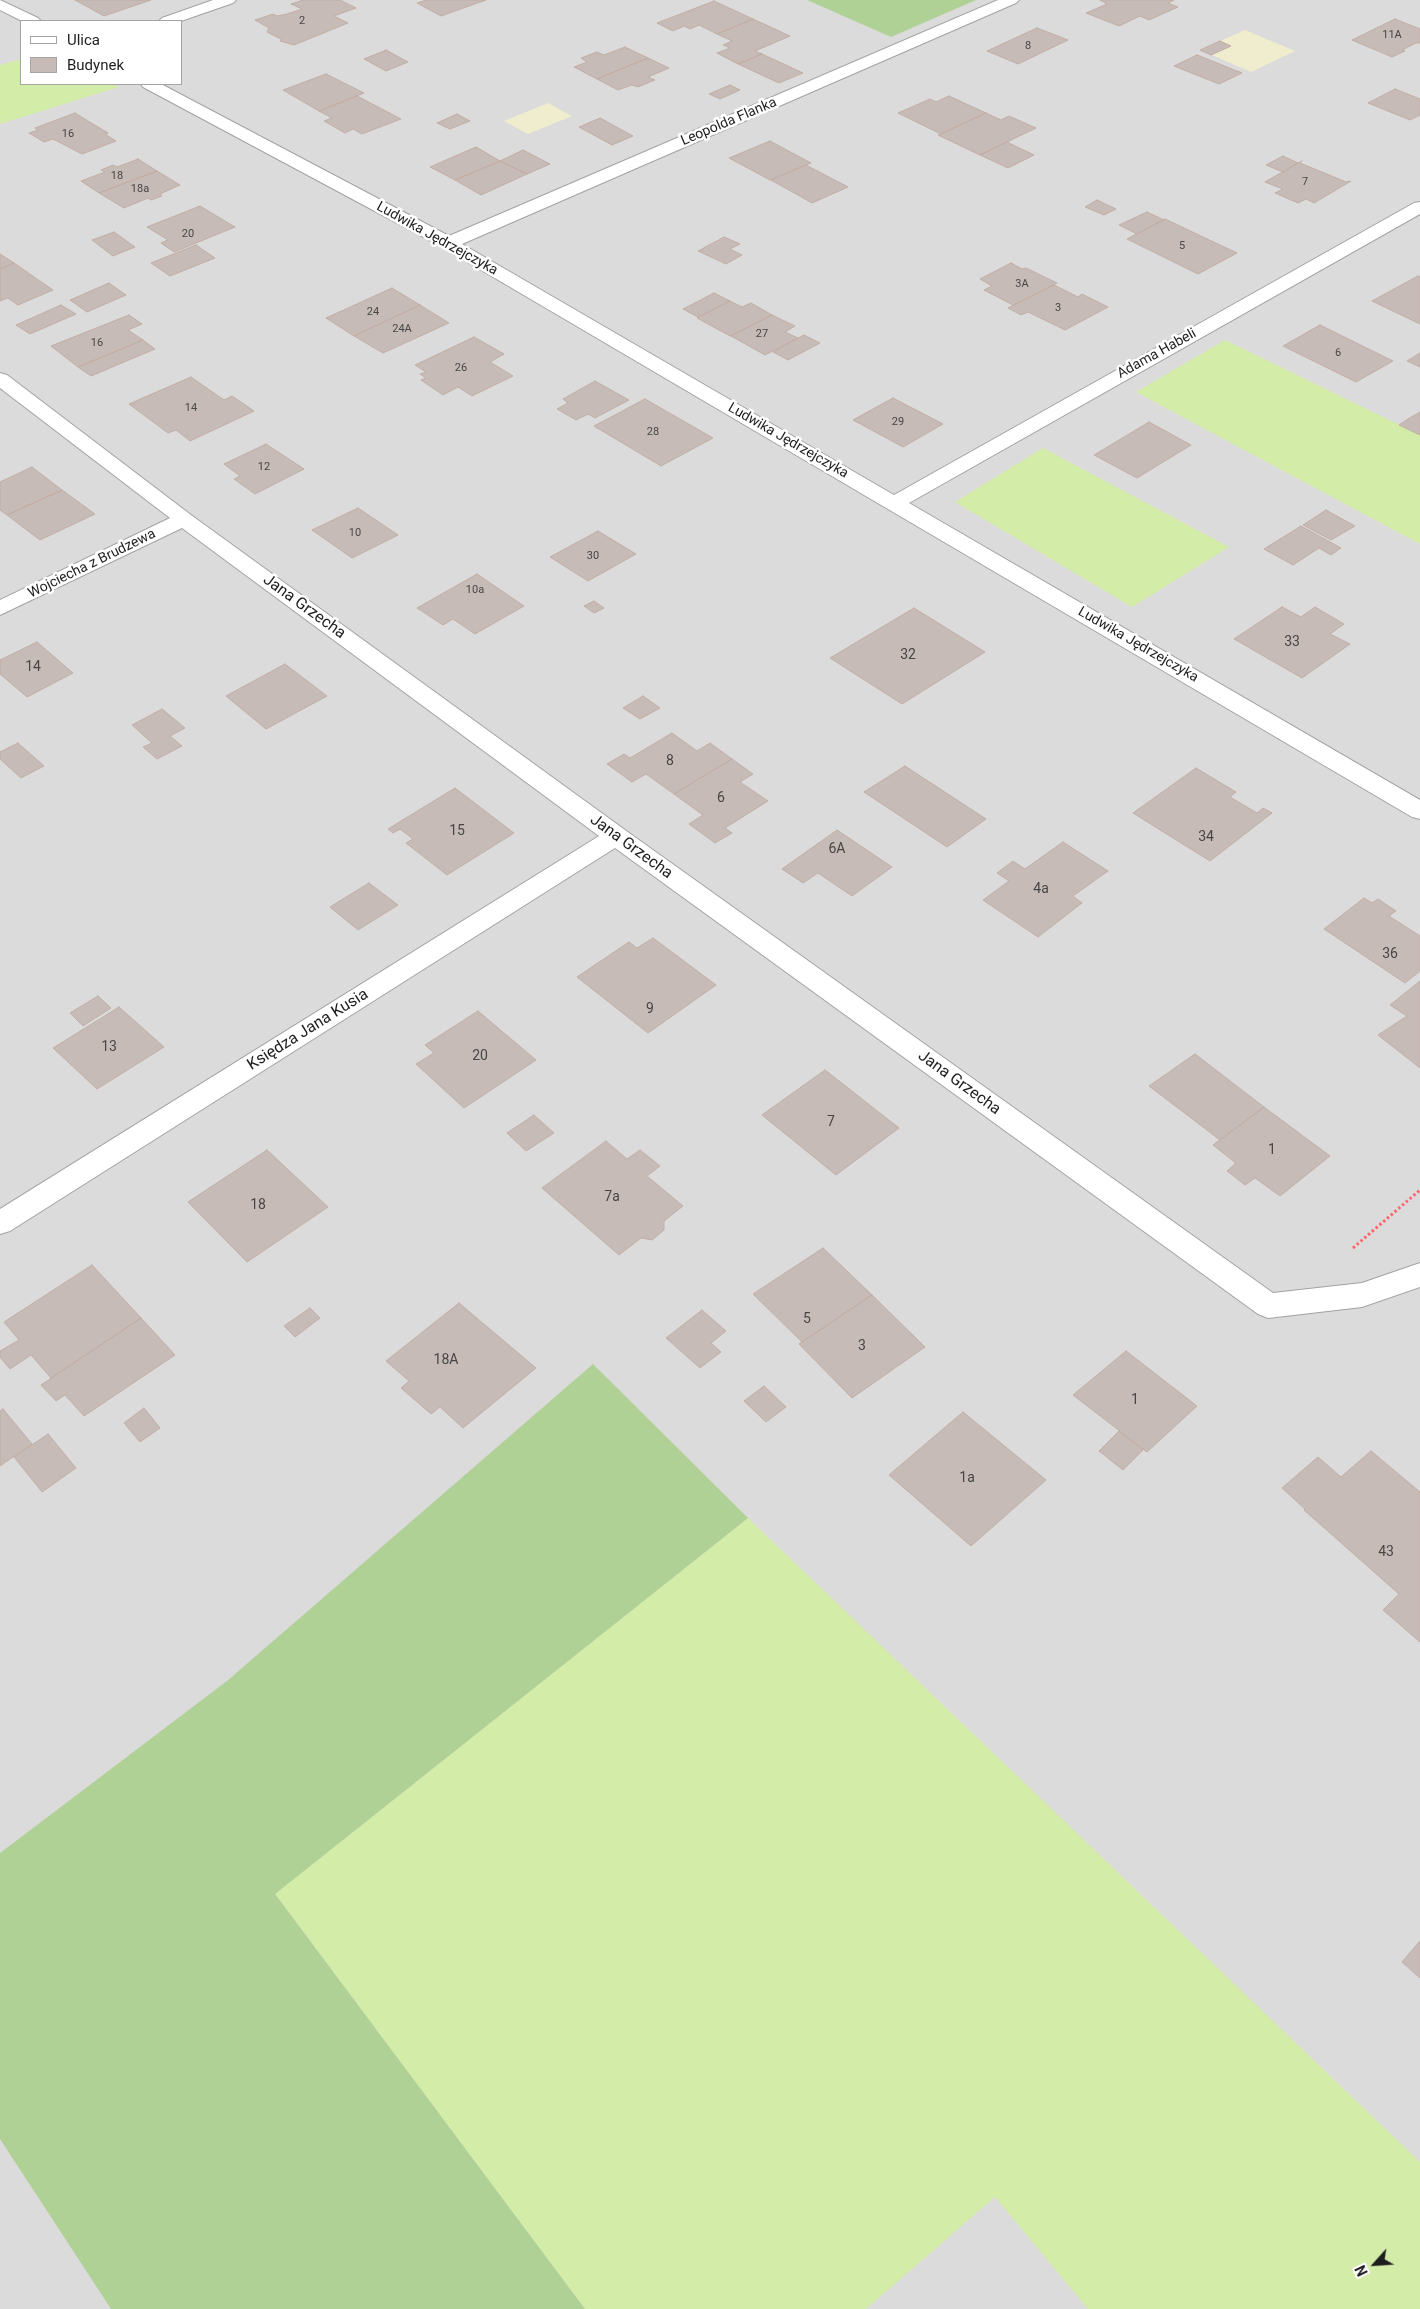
<!DOCTYPE html>
<html>
<head>
<meta charset="utf-8">
<style>
	body { margin:0 }
	#map { position:relative; width:1420px; height:2309px; overflow:hidden; background:#f0eae4; font-family:Roboto,sans-serif }
	canvas { display:block }
	.legend { position:absolute; left:20px; top:20px; width:162px; height:65px; box-sizing:border-box; background:#fff; border:1px solid #a5a5a5; margin:0; padding:6px 9px; list-style:none; font-size:15px; color:#1e1e1e }
	.legend li { display:flex; align-items:center; gap:10px; height:25px }
	.legend b { width:25px; border:1px solid #a5a5a5 }
	.north { position:absolute; left:1350px; top:2239px; width:50px; height:50px; -webkit-text-stroke:4px #fff; paint-order:stroke; rotate:244deg; font-size:14px; font-weight:700; line-height:20px; text-align:center; color:#1e1e1e }
	.north::after { content:''; display:block; margin:auto; width:18px; height:22px; background:#1e1e1e; clip-path:polygon(50% 0,100% 100%,50% 72%,0 100%) }
</style>
</head>
<body>
<div id="map">
<canvas width="1420" height="2309"></canvas>
<ul class="legend">
<li><b style="height:6px;background:#fff"></b>Ulica</li>
<li><b style="height:14px;background:#c7bbb7"></b>Budynek</li>
</ul>
<div class="north">N</div>
</div>
<script>
const g = document.querySelector('canvas').getContext('2d');
g.lineJoin = 'round';
function fillPath(path, color) { g.fillStyle = color; g.fill(path, 'evenodd'); }
const poly = rows => new Path2D(rows.map(r => 'M' + r).join(''));
function strokePath(path, color, width, dash) { g.strokeStyle = color; g.lineWidth = width; g.lineCap = dash ? 'butt' : 'round'; g.setLineDash(dash || []); g.stroke(path); }
function drawText(font, color, halo, rows, align = 'center') {
  g.font = font + ' Roboto,sans-serif'; g.lineWidth = 5; g.setLineDash([]); g.textBaseline = 'middle'; g.strokeStyle = halo; g.fillStyle = color; for (const [text, x, y, turn = 0] of rows) {
    g.save(); g.translate(x, y); g.rotate((+turn || 0) * Math.PI / 180); g.textAlign = isNaN(turn) ? turn : align; if (halo) g.strokeText(text, 0, 0); g.fillText(text, 0, 0); g.restore();
  }
}
fillPath(poly([
	[0,0,1420,0,1420,2309,0,2309],
	[21,21,181,21,181,84,21,84]
]), '#dcdbdb');
fillPath(poly([
	[1245,30,1295,51,1251,72,1200,50],
	[548,103,572,116,528,134,504,121]
]), '#efedce');
fillPath(poly([
	[21,59,21,84,113,84,119,87,0,124,0,65],
	[1225,340,1420,435,1420,544,1136,392],
	[1043,448,1229,547,1132,607,955,502],
	[748,1518,1420,2162,1420,2309,1088,2309,995,2197,866,2309,585,2309,275,1894]
]), '#d3eca7');
fillPath(poly([
	[807,0,976,0,891,37],
	[593,1364,748,1518,275,1894,585,2309,111,2309,0,2139,0,1853,227,1681]
]), '#b0d196');
const building = poly([
	[75,0,151,0,104,16,75,0],
	[303,0,340,0,356,8,334,16,348,23,294,45,280,41,281,39,267,32,269,28,255,20,273,14,277,16,287,14,302,9,291,4,303,0],
	[426,0,486,0,441,16,417,3,426,0],
	[1100,0,1174,0,1168,3,1178,7,1149,20,1140,16,1119,26,1086,13,1107,4,1100,0],
	[714,1,753,19,717,34,699,25,690,29,684,26,673,31,657,23,714,1],
	[753,19,790,36,755,51,762,54,738,64,717,53,730,48,723,45,732,41,717,34,753,19],
	[1395,19,1420,29,1420,43,1416,43,1402,50,1405,51,1392,57,1352,40,1395,19],
	[1037,28,1068,40,1018,64,987,51,1037,28],
	[1220,41,1231,46,1211,55,1200,50,1220,41],
	[625,47,648,58,597,79,574,67,587,62,581,58,597,52,604,55,625,47],
	[386,50,408,62,386,71,364,59,386,50],
	[762,54,803,73,779,83,738,64,762,54],
	[1197,55,1242,73,1219,84,1174,66,1197,55],
	[648,58,669,68,648,77,655,80,638,87,632,85,618,90,597,79,648,58],
	[326,74,364,93,319,111,283,90,326,74],
	[730,85,740,90,720,99,709,94,730,85],
	[1395,89,1420,99,1420,115,1410,120,1368,103,1395,89],
	[357,96,401,119,362,134,353,129,345,133,324,121,332,118,319,111,357,96],
	[949,96,986,113,941,134,898,113,930,99,936,102,949,96],
	[75,113,108,133,105,134,116,141,82,154,53,139,44,142,29,133,38,130,35,128,75,113],
	[986,113,1001,120,1009,116,1036,128,980,155,938,135,986,113],
	[457,114,470,121,450,129,437,123,457,114],
	[600,118,633,136,612,145,579,127,600,118],
	[770,141,811,163,770,180,729,158,770,141],
	[1007,142,1034,155,1008,168,980,155,1007,142],
	[476,147,500,161,455,180,430,167,476,147],
	[523,150,550,164,527,174,500,161,523,150],
	[1283,156,1298,163,1283,172,1266,165,1283,156],
	[138,159,157,171,99,193,81,181,105,172,101,170,113,165,117,167,138,159],
	[500,161,527,174,481,195,455,180,500,161],
	[1302,161,1300,163,1346,182,1351,181,1314,203,1306,199,1298,203,1275,193,1283,189,1265,182,1302,161],
	[806,165,848,187,812,203,771,180,806,165],
	[157,171,180,185,160,194,162,196,151,200,148,198,124,208,99,193,157,171],
	[1097,200,1116,209,1104,215,1085,207,1097,200],
	[200,206,235,227,174,252,161,243,168,240,147,227,200,206],
	[1147,212,1164,220,1137,234,1119,225,1147,212],
	[1165,219,1237,253,1198,274,1127,239,1165,219],
	[114,232,135,247,113,256,92,240,114,232],
	[724,237,740,244,730,249,742,255,726,264,698,251,724,237],
	[196,245,215,258,170,276,151,263,196,245],
	[0,254,14,263,0,269,0,254],
	[14,263,53,290,18,305,8,298,0,301,0,269,14,263],
	[1011,263,1022,269,1026,268,1057,283,1013,305,984,290,992,286,980,279,1011,263],
	[1418,276,1420,277,1420,324,1372,301,1418,276],
	[109,283,126,295,87,312,70,300,109,283],
	[1054,285,1078,297,1082,294,1108,307,1065,330,1028,312,1021,315,1008,308,1054,285],
	[392,288,420,305,354,336,326,318,392,288],
	[714,293,730,301,698,317,683,309,714,293],
	[730,301,742,307,751,303,772,315,730,336,697,318,730,301],
	[61,305,76,314,30,334,16,325,61,305],
	[420,305,449,323,383,353,354,336,420,305],
	[129,315,142,324,128,330,143,340,78,367,51,346,129,315],
	[772,315,795,326,785,332,798,338,765,355,731,336,772,315],
	[1320,325,1393,361,1356,382,1283,346,1320,325],
	[804,335,820,343,788,360,773,352,804,335],
	[474,337,504,354,490,362,513,376,472,396,458,387,443,395,421,380,426,378,420,374,426,372,415,365,474,337],
	[143,340,155,349,91,376,78,367,143,340],
	[1420,353,1420,367,1407,361,1420,353],
	[191,377,224,400,232,396,254,411,190,441,176,430,168,433,129,404,191,377],
	[595,381,629,400,595,418,588,414,576,420,557,409,568,403,563,399,595,381],
	[893,398,943,424,903,447,853,420,893,398],
	[645,399,713,438,661,466,594,426,645,399],
	[1420,412,1420,435,1399,425,1408,419,1420,412],
	[1149,422,1191,445,1137,478,1094,455,1149,422],
	[266,444,304,469,255,494,234,479,240,476,224,464,266,444],
	[32,467,62,490,7,515,0,510,0,482,32,467],
	[62,490,95,514,40,540,7,515,62,490],
	[358,508,398,535,352,558,312,530,358,508],
	[1326,510,1355,526,1331,540,1303,525,1326,510],
	[1301,526,1341,548,1331,555,1319,548,1293,565,1264,549,1301,526],
	[598,531,636,554,588,581,550,557,598,531],
	[477,574,524,606,475,634,453,619,443,625,417,608,477,574],
	[594,601,604,608,594,613,584,606,594,601],
	[1282,607,1301,617,1315,607,1344,624,1330,634,1350,644,1302,678,1234,639,1282,607],
	[914,608,985,652,902,704,830,658,914,608],
	[37,642,73,673,27,697,0,674,0,660,37,642],
	[285,664,327,696,266,729,226,696,285,664],
	[643,696,660,708,640,719,623,708,643,696],
	[162,709,185,728,170,736,182,746,157,759,143,747,152,743,132,725,162,709],
	[672,733,697,751,710,743,732,759,674,794,646,774,632,782,607,764,624,754,630,758,672,733],
	[18,743,44,766,21,778,0,759,0,752,18,743],
	[732,759,753,774,740,782,768,801,725,828,732,833,715,843,689,824,703,815,674,794,732,759],
	[905,766,986,819,947,847,864,792,905,766],
	[1196,768,1236,792,1230,797,1257,813,1263,808,1272,813,1210,861,1133,813,1196,768],
	[455,788,514,833,447,875,406,843,413,839,400,829,393,833,388,829,455,788],
	[837,830,892,867,852,896,818,873,803,883,782,869,837,830],
	[1063,842,1108,871,1073,896,1082,903,1038,937,983,900,1009,881,997,873,1013,861,1025,869,1063,842],
	[369,883,398,905,358,930,330,907,369,883],
	[1364,898,1372,903,1378,899,1396,911,1389,916,1420,936,1420,971,1405,983,1324,929,1364,898],
	[653,938,716,985,648,1033,577,977,629,942,637,948,653,938],
	[1420,981,1420,1068,1378,1035,1407,1016,1390,1005,1420,981],
	[98,996,111,1008,83,1026,70,1013,98,996],
	[119,1007,164,1047,97,1089,53,1048,119,1007],
	[478,1011,536,1060,464,1108,416,1064,434,1053,425,1045,478,1011],
	[1195,1054,1264,1107,1220,1140,1149,1086,1195,1054],
	[825,1070,899,1128,836,1175,762,1115,825,1070],
	[1264,1107,1330,1156,1280,1196,1255,1178,1245,1185,1227,1171,1236,1163,1213,1145,1264,1107],
	[534,1115,554,1133,526,1151,507,1133,534,1115],
	[606,1141,627,1159,640,1150,660,1166,647,1176,683,1206,664,1221,664,1230,652,1240,641,1238,619,1255,542,1188,606,1141],
	[267,1150,328,1207,247,1262,188,1202,267,1150],
	[823,1248,872,1295,802,1342,753,1294,823,1248],
	[92,1265,141,1318,51,1378,31,1355,10,1369,0,1357,0,1351,19,1340,4,1322,92,1265],
	[872,1295,925,1347,852,1398,799,1344,872,1295],
	[459,1303,536,1368,463,1428,440,1407,431,1414,401,1388,409,1381,386,1361,459,1303],
	[310,1308,320,1318,295,1337,284,1326,310,1308],
	[702,1310,726,1331,711,1343,721,1352,700,1368,666,1338,702,1310],
	[141,1318,175,1355,84,1416,65,1395,56,1401,41,1385,141,1318],
	[1126,1351,1197,1406,1147,1452,1073,1395,1126,1351],
	[764,1386,786,1407,766,1422,744,1401,764,1386],
	[144,1408,160,1428,140,1442,124,1423,144,1408],
	[3,1409,32,1444,0,1466,0,1411,3,1409],
	[963,1412,1046,1480,971,1546,889,1475,963,1412],
	[1119,1431,1143,1450,1123,1470,1099,1451,1119,1431],
	[48,1434,76,1468,42,1492,14,1457,48,1434],
	[1371,1451,1420,1492,1420,1642,1383,1610,1399,1594,1304,1510,1305,1509,1282,1488,1318,1457,1341,1477,1371,1451],
	[1420,1941,1420,1978,1402,1962,1420,1941]
]);
fillPath(building, '#c7bbb7');
strokePath(building, '#c2aea5', 1);
const minor = poly([
	[0,0,38,18,41,21,22,21,0,10,0,0],
	[213,0,236,0,233,3,181,21,159,21,162,18,213,0],
	[998,0,1019,0,1016,3,462,244,894,495,1414,203,1420,202,1420,214,909,503,1420,800,1420,819,1412,817,442,247,143,87,141,84,161,84,449,236,998,0],
	[0,373,7,375,191,515,625,830,1273,1293,1362,1283,1420,1263,1420,1287,1362,1307,1268,1318,1258,1314,615,848,10,1231,0,1234,0,1209,599,836,182,528,0,615,0,600,170,518,0,388,0,373]
]);
strokePath(minor, '#a2a2a2', 2);
strokePath(poly([
	[1353,1248,1420,1190]
]), '#ff656b', 3, [2.5, 2.5]);
fillPath(minor, '#fff');
drawText('11px', '#484544', null, [
	["2",302,21],
	["11A",1392,35],
	["8",1028,46],
	["16",68,134],
	["18",117,176],
	["7",1305,182],
	["18a",140,189],
	["20",188,234],
	["5",1182,246],
	["3A",1022,284],
	["3",1058,308],
	["24",373,312],
	["24A",402,329],
	["27",762,334],
	["16",97,343],
	["6",1338,353],
	["26",461,368],
	["14",191,408],
	["29",898,422],
	["28",653,432],
	["12",264,467],
	["10",355,533],
	["30",593,556],
	["10a",475,590]
]);
drawText('14px', '#1e1e1e', '#fff', [
	["Leopolda Flanka",729,122,-23],
	["Ludwika Jędrzejczyka",437,239,29],
	["Adama Habeli",1157,354,-29],
	["Ludwika Jędrzejczyka",788,441,30],
	["Wojciecha z Brudzewa",92,564,-26],
	["Ludwika Jędrzejczyka",1138,645,30]
]);
drawText('14px', '#484544', null, [
	["33",1292,642],
	["32",908,655],
	["14",33,667],
	["8",670,761],
	["6",721,798],
	["15",457,831],
	["34",1206,837],
	["6A",837,849],
	["4a",1041,889],
	["36",1390,954],
	["9",650,1009],
	["13",109,1047],
	["20",480,1056],
	["7",831,1122],
	["1",1272,1150],
	["7a",612,1197],
	["18",258,1205],
	["5",807,1319],
	["3",862,1346],
	["18A",446,1360],
	["1",1135,1400],
	["1a",967,1478],
	["43",1386,1552]
]);
drawText('16px', '#1e1e1e', '#fff', [
	["Jana Grzecha",304,607,36],
	["Jana Grzecha",631,847,36],
	["Księdza Jana Kusia",308,1030,-32],
	["Jana Grzecha",959,1083,36]
]);
</script>
</body>
</html>
